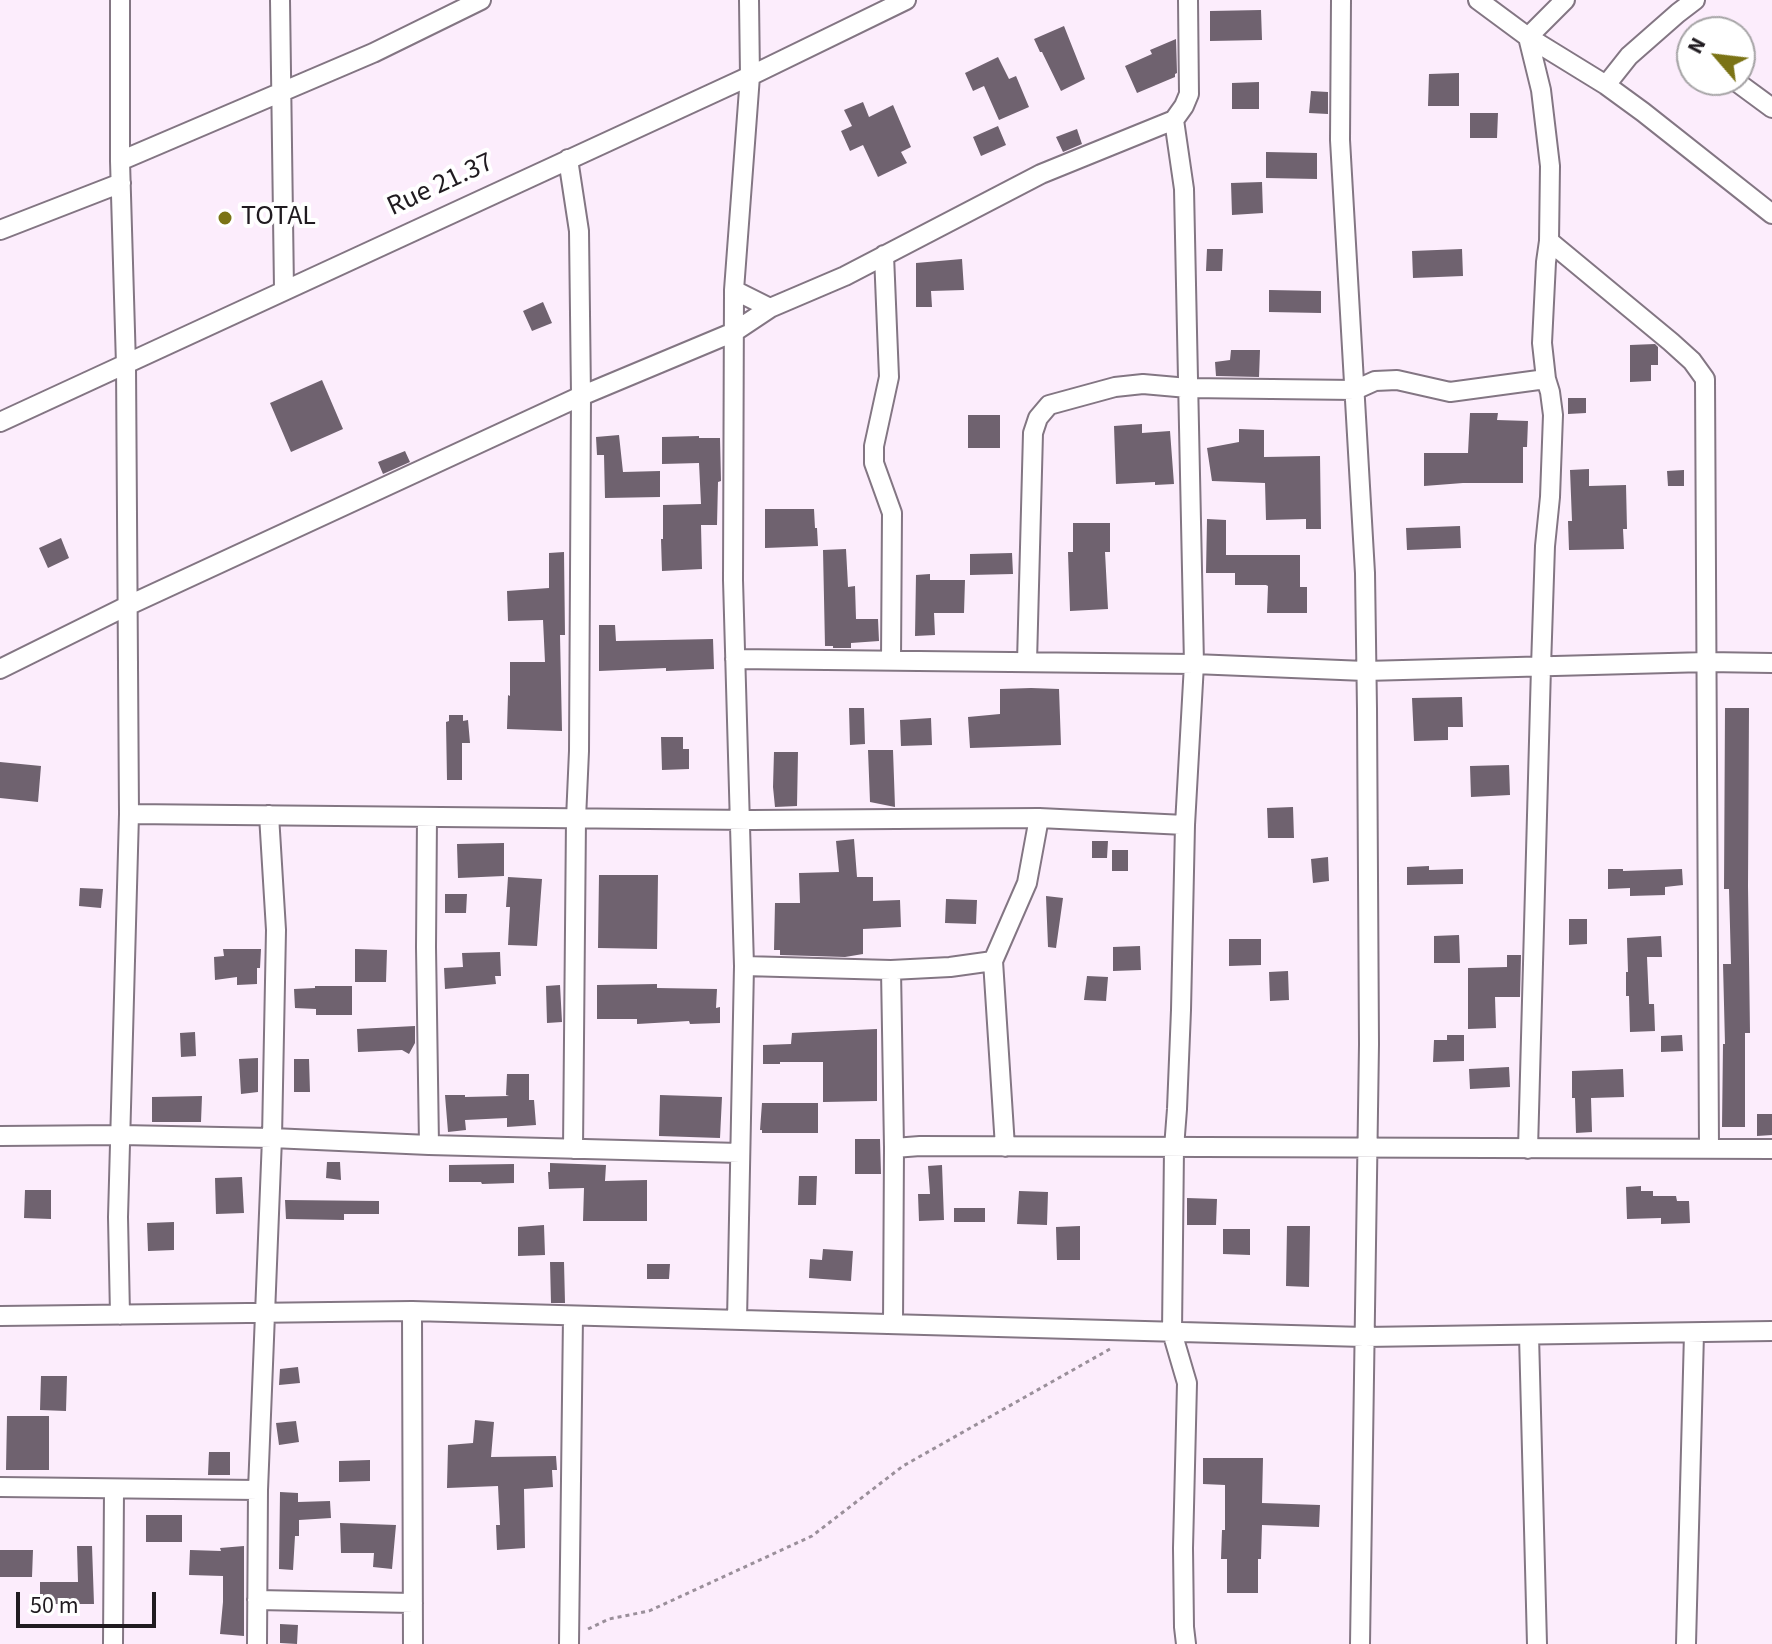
<!DOCTYPE html>
<html>
<head>
<meta charset="utf-8">
<style>
	body { margin:0 }
	#map { position:relative; width:1772px; height:1644px; overflow:hidden; background:#fcedfc; font-family:"Source Sans 3",sans-serif }
	canvas { display:block }
	.north { position:absolute; left:1676px; top:16px; width:80px; height:80px; box-sizing:border-box; background:#fff; border:2px solid #a6a4a6; border-radius:50%; rotate:298deg; font-size:22px; font-weight:700; line-height:32px; text-align:center; color:#201b20 }
	.north::after { content:''; display:block; margin:auto; width:28px; height:36px; background:#7b7315; clip-path:polygon(50% 0,100% 100%,50% 72%,0 100%) }
	.scale { position:absolute; left:16px; top:1592px; width:140px; height:36px; box-sizing:border-box; border:4px solid #201b20; border-top:0; padding-left:10px; font-size:24px; line-height:28px; white-space:nowrap; color:#201b20; -webkit-text-stroke:6px #fff; paint-order:stroke }
</style>
</head>
<body>
<div id="map">
<canvas width="1772" height="1644"></canvas>
<div class="north">N</div>
<div class="scale">50 m</div>
</div>
<script>
const g = document.querySelector('canvas').getContext('2d');
g.lineJoin = 'round';
function fillPath(path, color) { g.fillStyle = color; g.fill(path, 'evenodd'); }
const poly = rows => new Path2D(rows.map(r => 'M' + r).join(''));
function strokePath(path, color, width, dash) { g.strokeStyle = color; g.lineWidth = width; g.lineCap = dash ? 'butt' : 'round'; g.setLineDash(dash || []); g.stroke(path); }
function drawText(font, color, halo, rows, align = 'center') {
  g.font = font + ' "Source Sans 3",sans-serif'; g.lineWidth = 8; g.setLineDash([]); g.textBaseline = 'middle'; g.strokeStyle = halo; g.fillStyle = color; for (const [text, x, y, turn = 0] of rows) {
    g.save(); g.translate(x, y); g.rotate((+turn || 0) * Math.PI / 180); g.textAlign = isNaN(turn) ? turn : align; if (halo) g.strokeText(text, 0, 0); g.fillText(text, 0, 0); g.restore();
  }
}
fillPath(poly([
	[1261,10,1262,40,1210,41,1210,11],
	[1064,26,1085,79,1061,91,1042,52,1040,52,1034,39],
	[1176,39,1177,73,1175,74,1175,77,1137,93,1125,66,1152,54,1150,50],
	[998,57,1009,79,1016,76,1029,107,999,120,984,86,973,91,965,73],
	[1459,73,1459,106,1428,106,1429,74],
	[1259,82,1259,109,1232,109,1232,83],
	[1311,91,1328,92,1328,114,1309,113],
	[863,102,869,117,893,105,911,147,901,152,907,163,878,177,863,145,850,151,841,131,852,126,844,110],
	[1470,113,1498,113,1497,138,1470,138],
	[998,126,1006,145,981,156,973,137],
	[1077,129,1082,144,1063,152,1056,137],
	[1266,152,1317,153,1317,179,1266,178],
	[1262,182,1263,213,1232,215,1231,183],
	[1207,249,1223,249,1222,271,1206,271],
	[1462,249,1463,276,1413,278,1412,251],
	[962,259,964,290,931,291,932,307,916,307,916,263],
	[1269,290,1321,291,1321,313,1269,312],
	[543,302,552,323,532,331,523,311],
	[1655,344,1658,347,1658,365,1651,365,1651,381,1630,382,1630,345],
	[1231,350,1260,350,1259,377,1216,376,1215,362,1230,360],
	[322,380,343,429,291,452,270,403],
	[1568,398,1586,398,1586,413,1568,414],
	[1470,413,1498,413,1497,420,1528,421,1527,447,1523,447,1523,483,1463,483,1424,486,1424,453,1468,453],
	[968,415,1000,415,1000,448,968,448],
	[1142,424,1142,433,1170,431,1174,484,1155,485,1155,482,1116,484,1114,426],
	[1239,429,1264,430,1264,457,1320,456,1321,529,1306,529,1306,519,1266,520,1265,483,1212,481,1207,448,1239,442],
	[619,435,623,472,660,471,660,497,605,498,604,455,597,455,596,437],
	[699,436,699,438,720,438,721,481,718,482,717,525,701,525,702,569,662,571,661,539,663,539,663,505,701,504,699,463,662,464,662,437],
	[405,451,410,462,383,474,378,462],
	[1589,469,1589,486,1626,485,1627,529,1623,529,1624,549,1569,550,1568,521,1572,521,1570,470],
	[1684,470,1684,486,1668,486,1667,471],
	[765,509,814,509,815,528,817,528,818,546,765,548],
	[1207,519,1226,520,1226,555,1300,555,1300,587,1307,587,1307,613,1267,613,1268,586,1266,585,1235,585,1235,573,1206,573],
	[1073,523,1110,523,1110,552,1105,552,1108,609,1070,611,1068,552,1073,552],
	[1460,526,1461,548,1407,550,1406,528],
	[61,538,69,558,48,568,39,548],
	[846,549,848,587,855,586,856,619,878,619,879,641,851,643,851,648,833,648,833,646,825,646,823,550],
	[564,552,565,635,560,635,562,731,507,729,508,695,510,696,510,662,545,662,543,620,508,621,507,591,549,588,549,553],
	[1012,553,1013,574,970,575,970,554],
	[930,574,930,580,965,580,964,613,934,613,935,635,915,636,916,575],
	[599,625,615,625,616,641,713,639,714,669,666,671,666,668,599,671],
	[1031,688,1059,689,1061,745,970,748,968,717,1000,714,1000,689],
	[1462,697,1463,727,1448,727,1448,740,1414,741,1412,698],
	[849,708,864,708,865,744,850,745],
	[1725,708,1749,708,1748,886,1750,1033,1745,1033,1745,1127,1722,1127,1723,1044,1725,1044,1723,964,1731,964,1729,889,1724,889],
	[449,715,463,715,463,721,468,720,470,743,462,743,462,780,447,780,446,722,449,721],
	[931,718,932,745,901,746,900,720],
	[661,737,683,737,683,749,689,749,689,769,662,770],
	[868,750,893,750,895,807,870,802],
	[774,752,798,752,797,806,775,807,773,787],
	[0,762,41,766,38,802,0,798],
	[1509,765,1510,795,1471,797,1470,766],
	[1293,807,1294,838,1268,838,1267,808],
	[854,839,857,877,873,877,873,901,900,900,901,927,863,929,863,954,845,957,780,955,780,950,774,950,775,903,800,903,799,873,839,872,836,841],
	[1092,841,1108,841,1107,858,1092,858],
	[504,843,504,876,458,878,457,844],
	[1112,850,1128,850,1128,871,1112,871],
	[1328,857,1329,881,1313,883,1311,859],
	[1429,866,1429,870,1463,869,1463,884,1407,885,1407,867],
	[1608,869,1623,869,1623,871,1682,869,1683,885,1665,887,1665,895,1630,896,1630,888,1608,889],
	[599,875,658,875,657,949,598,948],
	[508,877,542,879,537,946,508,945,510,907,506,907],
	[80,888,103,889,101,908,79,906],
	[445,894,467,894,466,913,445,913],
	[1046,896,1063,898,1056,948,1048,947],
	[946,899,977,900,976,924,945,923],
	[1569,919,1587,919,1587,944,1569,945],
	[1459,935,1460,963,1434,963,1434,936],
	[1661,936,1662,957,1647,957,1649,1004,1654,1004,1655,1031,1630,1032,1629,996,1626,996,1626,972,1628,972,1627,938],
	[1229,939,1261,939,1261,965,1229,966],
	[1140,946,1141,970,1113,971,1113,947],
	[223,949,261,949,260,968,257,968,257,984,237,985,237,977,215,980,214,957,224,956],
	[355,949,387,950,386,982,355,982],
	[500,952,501,976,495,976,496,984,445,989,444,968,463,967,462,953],
	[1507,955,1521,955,1520,997,1495,997,1496,1028,1468,1029,1468,968,1507,967],
	[1288,971,1289,1000,1270,1001,1269,972],
	[1087,976,1108,977,1106,1001,1084,1000],
	[657,984,657,988,717,989,716,1008,720,1007,720,1023,690,1024,689,1021,637,1024,637,1019,597,1019,597,985],
	[560,985,562,1022,547,1023,546,986],
	[315,986,352,986,352,1015,316,1015,316,1009,295,1008,294,989,315,988],
	[415,1026,415,1043,409,1054,402,1050,358,1052,357,1029],
	[877,1029,877,1101,823,1102,823,1062,780,1062,780,1064,763,1064,763,1045,791,1044,792,1033],
	[195,1032,196,1056,181,1057,180,1033],
	[1447,1035,1464,1035,1464,1061,1433,1062,1434,1040,1447,1040],
	[1682,1035,1683,1051,1661,1052,1661,1036],
	[258,1058,258,1092,241,1094,239,1059],
	[294,1059,309,1059,310,1092,294,1092],
	[1509,1067,1510,1087,1470,1089,1469,1069],
	[1623,1069,1624,1097,1591,1098,1592,1132,1576,1133,1575,1098,1572,1098,1572,1071],
	[507,1074,529,1074,529,1100,534,1100,536,1125,507,1127,507,1118,465,1120,466,1130,448,1132,445,1095,465,1095,465,1097,509,1096,506,1095],
	[660,1095,722,1097,720,1138,659,1136],
	[202,1096,201,1122,152,1122,152,1097],
	[762,1103,818,1103,818,1133,762,1133,762,1130,760,1130],
	[1757,1114,1772,1114,1772,1135,1757,1136],
	[855,1139,880,1139,881,1174,855,1174],
	[327,1162,340,1162,341,1180,326,1178],
	[550,1163,606,1165,605,1181,647,1180,647,1221,583,1221,584,1188,549,1189,548,1172,550,1172],
	[514,1164,514,1183,482,1184,481,1182,449,1182,449,1165],
	[942,1165,944,1220,919,1221,918,1194,930,1194,928,1166],
	[799,1176,817,1176,816,1205,798,1205],
	[242,1177,244,1213,216,1214,215,1178],
	[1641,1186,1641,1191,1653,1191,1653,1196,1676,1196,1677,1201,1689,1201,1690,1223,1661,1224,1661,1218,1627,1219,1626,1187],
	[25,1190,51,1190,51,1219,24,1218],
	[1019,1191,1048,1192,1047,1225,1017,1224],
	[1187,1198,1217,1199,1216,1225,1187,1225],
	[285,1200,379,1201,379,1214,344,1214,344,1220,286,1219],
	[954,1208,985,1208,985,1222,954,1222],
	[174,1222,174,1250,148,1251,147,1223],
	[544,1225,545,1255,518,1256,518,1227],
	[1080,1226,1080,1260,1057,1260,1056,1227],
	[1287,1226,1310,1226,1309,1287,1286,1286],
	[1223,1229,1250,1229,1250,1255,1223,1254],
	[823,1249,853,1251,851,1281,809,1278,810,1259,822,1260],
	[550,1262,564,1262,565,1303,551,1303],
	[647,1264,670,1264,669,1279,647,1279],
	[298,1367,300,1383,279,1385,280,1369],
	[41,1376,67,1376,66,1411,40,1410],
	[7,1416,49,1416,49,1470,6,1470],
	[475,1420,494,1422,491,1457,556,1456,557,1470,552,1470,553,1487,524,1489,525,1548,497,1550,496,1525,500,1525,498,1486,447,1488,448,1445,473,1443],
	[296,1421,299,1442,279,1445,276,1423],
	[209,1452,230,1452,230,1475,208,1475],
	[1203,1458,1263,1458,1262,1503,1320,1505,1319,1527,1262,1525,1261,1559,1258,1559,1258,1593,1227,1593,1227,1559,1221,1559,1222,1530,1225,1530,1225,1485,1203,1484],
	[370,1460,370,1481,339,1482,339,1461],
	[280,1492,298,1493,298,1502,330,1501,331,1518,299,1520,299,1536,295,1536,293,1570,279,1569],
	[146,1515,182,1515,182,1542,146,1542],
	[340,1523,396,1525,392,1569,373,1567,374,1553,341,1553],
	[77,1546,92,1546,94,1604,40,1604,40,1582,78,1582],
	[244,1546,244,1636,220,1634,223,1602,223,1576,189,1575,190,1550,221,1551,220,1548],
	[0,1550,33,1550,32,1577,0,1577],
	[280,1624,298,1625,297,1644,280,1643]
]), '#6f626f');
const street = poly([
	[280,0,284,289],
	[1341,0,1340,140,1365,573,1367,709,1369,1044,1360,1644],
	[1478,0,1528,37,1606,85,1643,112,1772,214],
	[1734,80,1772,108],
	[1606,85,1629,56,1678,13,1695,0],
	[568,159,579,231,581,396,579,751,576,819,573,1149],
	[120,161,373,53,481,0],
	[0,230,121,183],
	[1549,241,1671,342,1692,361,1705,379,1709,1149],
	[884,255,889,377,874,446,874,463,892,513,891,660],
	[734,290,770,308,845,276,1041,174,1174,120,1184,106,1189,94,1188,0],
	[0,422,750,76,906,0],
	[735,659,1194,664,1184,189,1174,120],
	[1027,662,1033,433,1038,418,1049,405,1115,387,1143,384,1188,388,1355,390,1375,381,1397,380,1450,392,1546,379],
	[0,669,127,606,581,396,734,332,770,308],
	[129,814,752,820,1039,818,1185,825,1194,664,1365,671,1707,662,1772,663],
	[427,817,426,947,429,1145],
	[1185,825,1181,1010,1177,1109,1174,1148,1172,1332,1187,1383,1183,1548,1184,1627,1186,1644],
	[744,966,891,970,950,967,993,961],
	[891,970,894,1148,893,1324],
	[0,1136,121,1135,272,1138,429,1145,740,1153],
	[1005,1147,993,961,1027,883,1039,818],
	[894,1148,920,1146,1772,1149],
	[1528,1149,1541,667,1545,546,1550,497,1553,415,1550,392,1546,379,1542,343,1546,262,1549,241,1550,166,1541,90,1528,37,1565,0],
	[412,1311,413,1644],
	[120,1315,118,1217,129,814,126,365,120,161,120,0],
	[0,1316,412,1311,1364,1337,1772,1331],
	[737,1320,744,966,733,580,734,290,750,76,749,0],
	[1529,1335,1537,1644],
	[0,1487,258,1490],
	[257,1600,413,1603],
	[113,1644,114,1490],
	[257,1644,258,1490,272,1138,276,930,269,815],
	[569,1644,573,1316],
	[1686,1644,1694,1333]
]);
strokePath(street, '#837683', 22);
strokePath(poly([
	[588,1629,609,1619,649,1611,812,1536,903,1466,1110,1349]
]), '#9a8f9a', 3, [4, 4]);
strokePath(street, '#fff', 18);
for (const [x, y, r, color] of [
	[225,218,8,"#7b7315"]
]) { const dot = new Path2D(); dot.arc(x, y, r, 0, 2 * Math.PI); g.fillStyle = color; g.fill(dot); strokePath(dot, '#fff', 3); }
drawText('28px', '#201b20', '#fff', [
	["Rue 21.37",441,186,-25]
]);
drawText('28px', '#201b20', '#fff', [
	["TOTAL",241,218]
], 'left');
</script>
</body>
</html>
